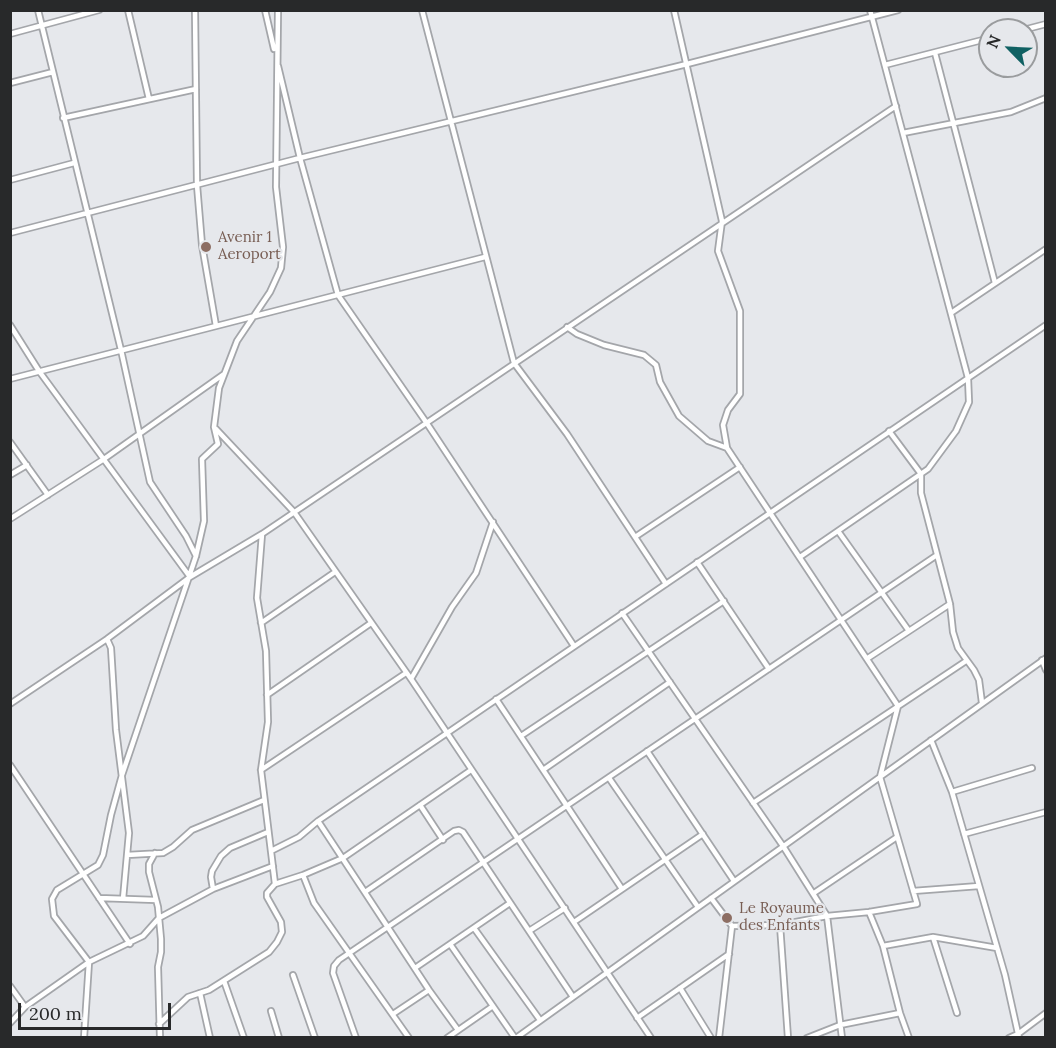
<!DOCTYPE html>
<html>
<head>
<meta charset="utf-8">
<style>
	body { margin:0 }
	#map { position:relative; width:1056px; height:1048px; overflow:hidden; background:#e6e8ec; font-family:Lora,serif }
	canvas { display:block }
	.frame { position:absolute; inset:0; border:12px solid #28292a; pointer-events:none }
	.north { position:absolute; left:978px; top:18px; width:60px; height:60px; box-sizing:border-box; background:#e6e8ec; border:2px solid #9a9c9e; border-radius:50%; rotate:294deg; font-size:16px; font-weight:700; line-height:24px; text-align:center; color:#28292a }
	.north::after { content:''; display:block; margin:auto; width:21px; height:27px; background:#106163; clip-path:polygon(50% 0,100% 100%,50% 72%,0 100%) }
	.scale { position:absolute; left:18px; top:1003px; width:153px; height:27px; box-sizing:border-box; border:3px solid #28292a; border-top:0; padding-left:8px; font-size:18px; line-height:21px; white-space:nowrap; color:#28292a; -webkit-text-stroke:4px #e6e8ec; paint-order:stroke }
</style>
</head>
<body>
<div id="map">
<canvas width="1056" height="1048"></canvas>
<div class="frame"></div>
<div class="north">N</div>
<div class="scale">200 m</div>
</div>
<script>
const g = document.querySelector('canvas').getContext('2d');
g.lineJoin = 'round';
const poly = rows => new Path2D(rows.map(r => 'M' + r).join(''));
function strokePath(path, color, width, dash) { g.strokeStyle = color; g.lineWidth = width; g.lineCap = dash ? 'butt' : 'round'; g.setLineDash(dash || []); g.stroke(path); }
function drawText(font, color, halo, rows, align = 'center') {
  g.font = font + ' Lora,serif'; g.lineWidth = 4.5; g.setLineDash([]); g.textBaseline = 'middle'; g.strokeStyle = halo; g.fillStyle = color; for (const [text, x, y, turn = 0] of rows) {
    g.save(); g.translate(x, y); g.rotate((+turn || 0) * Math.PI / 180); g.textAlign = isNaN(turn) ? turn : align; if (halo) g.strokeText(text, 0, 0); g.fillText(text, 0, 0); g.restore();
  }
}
const minor = poly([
	[38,10,121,350,150,482,186,536,196,556],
	[128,10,149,99],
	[195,10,197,185,202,245,216,326],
	[265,10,274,49],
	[422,10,514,363,567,434,666,584],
	[674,10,722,221,718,251,740,311,740,394,728,410,723,425,727,448,898,706,880,777,917,904,869,912,827,916,780,925,732,926],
	[1023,30,1046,24],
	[10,34,99,10],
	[935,53,995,283],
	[885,65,990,38],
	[278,66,300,158,338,295,426,422,574,646],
	[10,83,53,72],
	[63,118,196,89],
	[903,133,1011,112,1046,98],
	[10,180,74,163],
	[10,233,300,158,687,64,898,10],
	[951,313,1046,249],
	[10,325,39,371,190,577],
	[567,327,577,334,604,345,644,355,656,365,660,382,679,416,708,441,727,448],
	[10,379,485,257],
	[216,429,294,512,411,679,651,1038],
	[889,431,921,474,921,493,950,604,953,632,958,648,974,670,979,680,982,703],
	[10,442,48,495],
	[10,475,27,465],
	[10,519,104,459,224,374],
	[838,531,909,631],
	[262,534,257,598,266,651,268,722,261,770,275,884],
	[635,537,740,467],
	[800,557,928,469,956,431,969,402,968,378,870,10],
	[697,562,769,669],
	[622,613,783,846,827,916,842,1038],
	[261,623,335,572],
	[107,639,111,648,116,730,129,833,123,899],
	[868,658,950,604],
	[1042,660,1046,670],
	[411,679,452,607,476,573,493,522],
	[267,695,371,623],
	[496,699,622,889],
	[10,704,107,639,190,577,262,534,896,106],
	[521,736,724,601],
	[931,740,952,792,1005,975,1019,1038],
	[647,751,734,881],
	[10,765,130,944],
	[261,770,406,673],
	[543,770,670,682],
	[609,778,698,907],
	[952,792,1032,768],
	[753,803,966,661],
	[420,805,443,840],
	[318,821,429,990,458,1030],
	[964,834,1046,812],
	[271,851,299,837,318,821,1046,325],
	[155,853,149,864,149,872,158,907,161,939,161,952,158,967,160,1038],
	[127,855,163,853,173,847,192,830,264,800],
	[303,875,314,903,409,1038],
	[213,889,211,877,212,871,221,856,230,848,268,832],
	[913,891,979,886],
	[365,892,454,831,459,830,463,832,573,997],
	[814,893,897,837],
	[99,898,156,900],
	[711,898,732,926,719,1038],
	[869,912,883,946,900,1013,909,1038],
	[574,922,703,834],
	[780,925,788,1038],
	[474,928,540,1020],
	[529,931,565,908],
	[933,937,957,1013],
	[450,944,515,1038],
	[883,946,933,937,997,948],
	[415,968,510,903],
	[293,975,315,1038],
	[224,981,244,1038],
	[10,986,25,1007],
	[680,988,711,1038],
	[200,993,210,1038],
	[271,1011,279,1038],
	[393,1014,429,990],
	[637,1018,729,954],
	[10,1023,25,1007,89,962,143,936,159,918,213,889,273,866],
	[159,1024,188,997,209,990,269,952,277,942,282,932,281,922,267,897,267,893,275,884,303,875,343,858,471,770],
	[84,1038,89,962,54,916,52,899,57,890,98,865,103,855,111,815,122,775,196,556,204,521,202,459,218,444,214,427,219,388,237,341,270,292,281,268,283,247,276,187,278,10],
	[356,1038,333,973,334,966,339,960,937,555],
	[447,1038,493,1006],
	[516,1038,1046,658],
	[807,1038,840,1025,900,1013],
	[1009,1038,1018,1034,1046,1013]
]);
strokePath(minor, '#a4a6aa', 8);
strokePath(minor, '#fff', 4.5);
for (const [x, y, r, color] of [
	[206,247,6,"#8d6e63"],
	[727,918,6,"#8d6e63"]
]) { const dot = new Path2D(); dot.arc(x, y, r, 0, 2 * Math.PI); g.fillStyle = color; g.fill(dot); strokePath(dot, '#e6e8ec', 2); }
drawText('15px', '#785e54', '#e6e8ec', [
	["Avenir 1",218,238],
	["Aeroport",218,255],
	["Le Royaume",739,909],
	["des Enfants",739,926]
], 'left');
</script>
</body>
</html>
